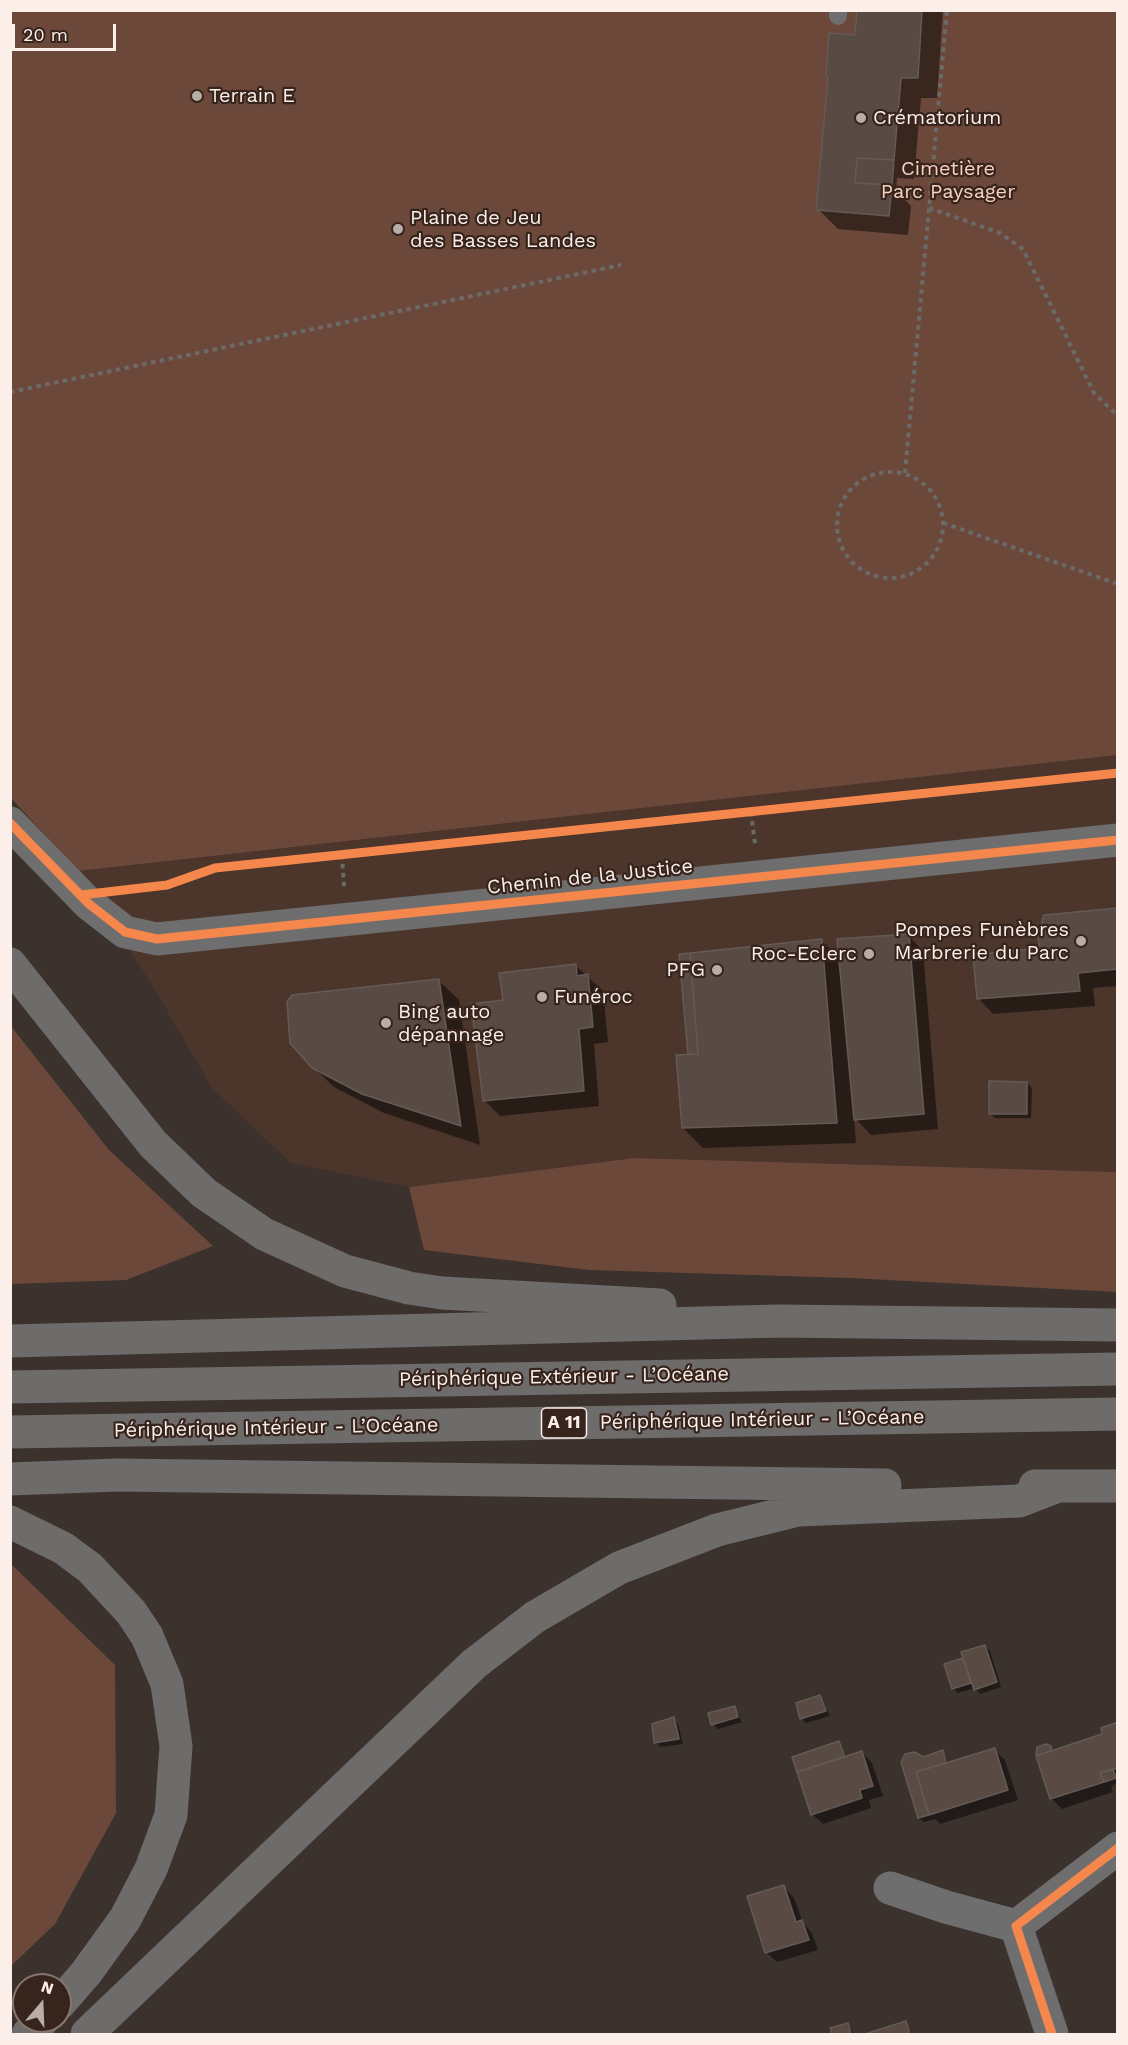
<!DOCTYPE html>
<html>
<head>
<meta charset="utf-8">
<style>
	body { margin:0 }
	#map { position:relative; width:1128px; height:2045px; overflow:hidden; background:#3c322d; font-family:"Work Sans",sans-serif }
	canvas { display:block }
	.frame { position:absolute; inset:0; border:12px solid #fcefea; pointer-events:none }
	.north { position:absolute; left:12px; top:1973px; width:60px; height:60px; box-sizing:border-box; background:#37251d; border:2px solid #86766f; border-radius:50%; rotate:19deg; font-size:16px; font-weight:700; line-height:24px; text-align:center; color:#fcefea }
	.north::after { content:''; display:block; margin:auto; width:21px; height:27px; background:#b9ada8; clip-path:polygon(50% 0,100% 100%,50% 72%,0 100%) }
	.scale { position:absolute; left:12px; top:24px; width:104px; height:27px; box-sizing:border-box; border:3px solid #fcefea; border-top:0; padding-left:8px; font-size:18px; line-height:21px; white-space:nowrap; color:#fcefea; -webkit-text-stroke:4px #37251d; paint-order:stroke }
</style>
</head>
<body>
<div id="map">
<canvas width="1128" height="2045"></canvas>
<div class="frame"></div>
<div class="north">N</div>
<div class="scale">20 m</div>
</div>
<script>
const g = document.querySelector('canvas').getContext('2d');
g.lineJoin = 'round';
function fillPath(path, color) { g.fillStyle = color; g.fill(path, 'evenodd'); }
const poly = rows => new Path2D(rows.map(r => 'M' + r).join(''));
function strokePath(path, color, width, dash) { g.strokeStyle = color; g.lineWidth = width; g.lineCap = dash ? 'butt' : 'round'; g.setLineDash(dash || []); g.stroke(path); }
function drawText(font, color, halo, rows, align = 'center') {
  g.font = font + ' "Work Sans",sans-serif'; g.lineWidth = 4.5; g.setLineDash([]); g.textBaseline = 'middle'; g.strokeStyle = halo; g.fillStyle = color; for (const [text, x, y, turn = 0] of rows) {
    g.save(); g.translate(x, y); g.rotate((+turn || 0) * Math.PI / 180); g.textAlign = isNaN(turn) ? turn : align; if (halo) g.strokeText(text, 0, 0); g.fillText(text, 0, 0); g.restore();
  }
}
fillPath(poly([
	[1117,755,1117,1172,634,1158,409,1187,291,1163,212,1088,151,983,78,871]
]), '#4c352a');
fillPath(poly([
	[11,11,1117,11,1117,755,78,871,11,798],
	[10,1025,109,1150,213,1246,126,1280,11,1284],
	[634,1158,1117,1172,1117,1292,850,1278,589,1270,424,1250,409,1187],
	[11,1564,115,1665,116,1813,55,1924,11,1966]
]), '#6c483a');
fillPath(poly([
	[858,10,943,10,937,98,921,98,914,179,897,178,896,191,911,206,908,235,838,229,818,209,829,79,827,77,856,36],
	[1118,909,1118,986,1093,988,1095,1006,993,1014,978,998,1041,950],
	[908,935,923,951,938,1129,871,1135,854,1117,856,1143,703,1148,683,1128,692,1056,690,1054,821,940,841,960],
	[576,966,603,991,608,1042,594,1044,599,1106,500,1116,484,1100,504,1001],
	[439,981,459,1000,480,1145,384,1113,334,1087,313,1067],
	[1027,1083,1032,1088,1031,1118,995,1118,990,1113],
	[985,1646,990,1651,1001,1687,980,1694,975,1688,958,1693,953,1688,945,1665,965,1659],
	[820,1696,830,1716,806,1723,801,1718],
	[734,1707,742,1722,718,1729,713,1724],
	[673,1719,678,1724,683,1744,660,1747,656,1742],
	[1118,1724,1118,1783,1111,1786,1113,1792,1062,1809,1051,1798,1051,1747,1055,1752,1104,1735],
	[839,1742,847,1757,862,1752,872,1763,883,1796,869,1800,871,1808,823,1824,812,1814],
	[994,1750,1005,1760,1018,1800,940,1824,935,1819,924,1822,919,1818,923,1759,942,1752,949,1764],
	[784,1887,794,1898,803,1923,812,1933,818,1950,777,1962,766,1952],
	[905,2023,912,2034,869,2034],
	[847,2024,854,2034,834,2034,832,2029]
]), '#0007');
const building = poly([
	[857,10,922,10,918,78,901,78,894,160,857,158,855,183,892,185,889,216,816,210,828,77,826,77,829,33,855,35,857,10],
	[857,158,894,160,892,185,855,183,857,158],
	[1118,908,1118,969,1078,973,1080,991,977,999,973,955,1039,948,1038,934,1044,915,1118,908],
	[909,934,924,1114,854,1120,837,939,909,934],
	[822,939,837,1123,682,1128,676,1055,698,1054,690,953,822,939],
	[690,953,698,1054,688,1054,679,954,690,953],
	[576,964,577,976,588,974,593,1027,579,1029,584,1091,483,1101,471,1004,503,1000,499,973,576,964],
	[439,979,461,1126,362,1094,312,1068,290,1043,287,1002,292,995,439,979],
	[989,1081,1027,1082,1027,1114,989,1114,989,1081],
	[985,1645,997,1682,974,1690,961,1652,985,1645],
	[963,1658,971,1683,952,1689,944,1664,963,1658],
	[820,1695,826,1711,800,1719,796,1703,820,1695],
	[735,1706,738,1717,711,1725,708,1713,735,1706],
	[674,1717,679,1739,654,1743,652,1724,674,1717],
	[1118,1722,1118,1768,1100,1773,1104,1782,1050,1799,1036,1756,1102,1734,1101,1728,1118,1722],
	[839,1741,845,1757,797,1772,792,1757,839,1741],
	[1046,1744,1051,1746,1052,1751,1036,1756,1037,1747,1046,1744],
	[995,1748,1008,1790,929,1815,916,1772,995,1748],
	[943,1750,946,1763,916,1772,929,1815,918,1818,901,1762,905,1754,915,1752,923,1757,943,1750],
	[862,1751,873,1786,860,1790,862,1798,811,1815,797,1772,862,1751],
	[1113,1769,1116,1778,1104,1782,1100,1773,1113,1769],
	[784,1885,796,1922,802,1920,809,1940,765,1953,747,1896,784,1885],
	[906,2021,910,2034,865,2034,906,2021],
	[848,2023,851,2034,832,2034,830,2028,848,2023]
]);
fillPath(building, '#594a43');
strokePath(building, '#645b57', 1.5);
strokePath(poly([
	[929,208,1000,233,1023,249,1094,393,1118,416],
	[10,392,621,265],
	'837 525a53 53 0 1 1 106 0a53 53 0 1 1-106 0Z',
	[905,473,947,10],
	[943,523,1118,584],
	[751,812,755,844],
	[342,855,344,887]
]), '#6c6a69', 4, [4.5, 4.5]);
strokePath(poly([
	[838,16,838,10]
]), '#6e6e6f', 18);
strokePath(poly([
	[10,823,89,904,125,932,157,939,1118,840],
	[890,1888,946,1907,1016,1926],
	[1052,2034,1016,1926,1118,1848]
]), '#6e6e6f', 33);
strokePath(poly([
	[10,964,153,1144,204,1193,264,1234,345,1271,409,1288,442,1293,660,1305],
	[10,1341,779,1321,1118,1325],
	[10,1387,1118,1369],
	[10,1432,1118,1414],
	[10,1479,117,1475,885,1485],
	[1035,1486,1118,1486],
	[10,1522,63,1548,90,1568,131,1612,147,1636,167,1684,176,1746,171,1815,151,1869,125,1919,86,1973,60,2003],
	[28,2034,42,2021],
	[87,2034,474,1664,535,1617,619,1568,717,1530,798,1510,1019,1501,1058,1486]
]), '#6e6b6b', 33);
strokePath(poly([
	[10,823,89,904,125,932,157,939,1118,840],
	[81,895,167,885,215,868,1118,773],
	[1052,2034,1016,1926,1118,1848]
]), '#f5874c', 9);
for (const [x, y, r, color] of [
	[197,96,6,"#b9ada8"],
	[861,118,6,"#b9ada8"],
	[398,229,6,"#b9ada8"],
	[1081,941,6,"#b9ada8"],
	[869,954,6,"#b9ada8"],
	[717,970,6,"#b9ada8"],
	[542,997,6,"#b9ada8"],
	[386,1023,6,"#b9ada8"]
]) { const dot = new Path2D(); dot.arc(x, y, r, 0, 2 * Math.PI); g.fillStyle = color; g.fill(dot); strokePath(dot, '#37251d', 2); }
for (const [x, y, w] of [
	[564,1423,45]
]) { const box = new Path2D(); box.roundRect(x - w / 2, y - 15, w, 30, 4.5); g.fillStyle = '#37251d'; g.fill(box); strokePath(box, '#fcefea', 1.5); }
drawText('bold 18px', '#fcefea', null, [
	["A 11",564,1423]
]);
drawText('20px', '#fcefea', '#37251d', [
	["Terrain E",209,96],
	["Crématorium",873,118],
	["Plaine de Jeu",410,218],
	["des Basses Landes",410,241],
	["Pompes Funèbres",1069,930,"right"],
	["Marbrerie du Parc",1069,953,"right"],
	["Roc-Eclerc",857,954,"right"],
	["PFG",705,970,"right"],
	["Funéroc",554,997],
	["Bing auto",398,1012],
	["dépannage",398,1035]
], 'left');
drawText('20px', '#f8d1c1', '#37251d', [
	["Cimetière",948,169],
	["Parc Paysager",948,192]
]);
drawText('20px', '#fcefea', '#37251d', [
	["Chemin de la Justice",590,877,-6],
	["Périphérique Extérieur - L’Océane",564,1377,-1],
	["Périphérique Intérieur - L’Océane",762,1420,-1],
	["Périphérique Intérieur - L’Océane",276,1428,-1]
]);
</script>
</body>
</html>
